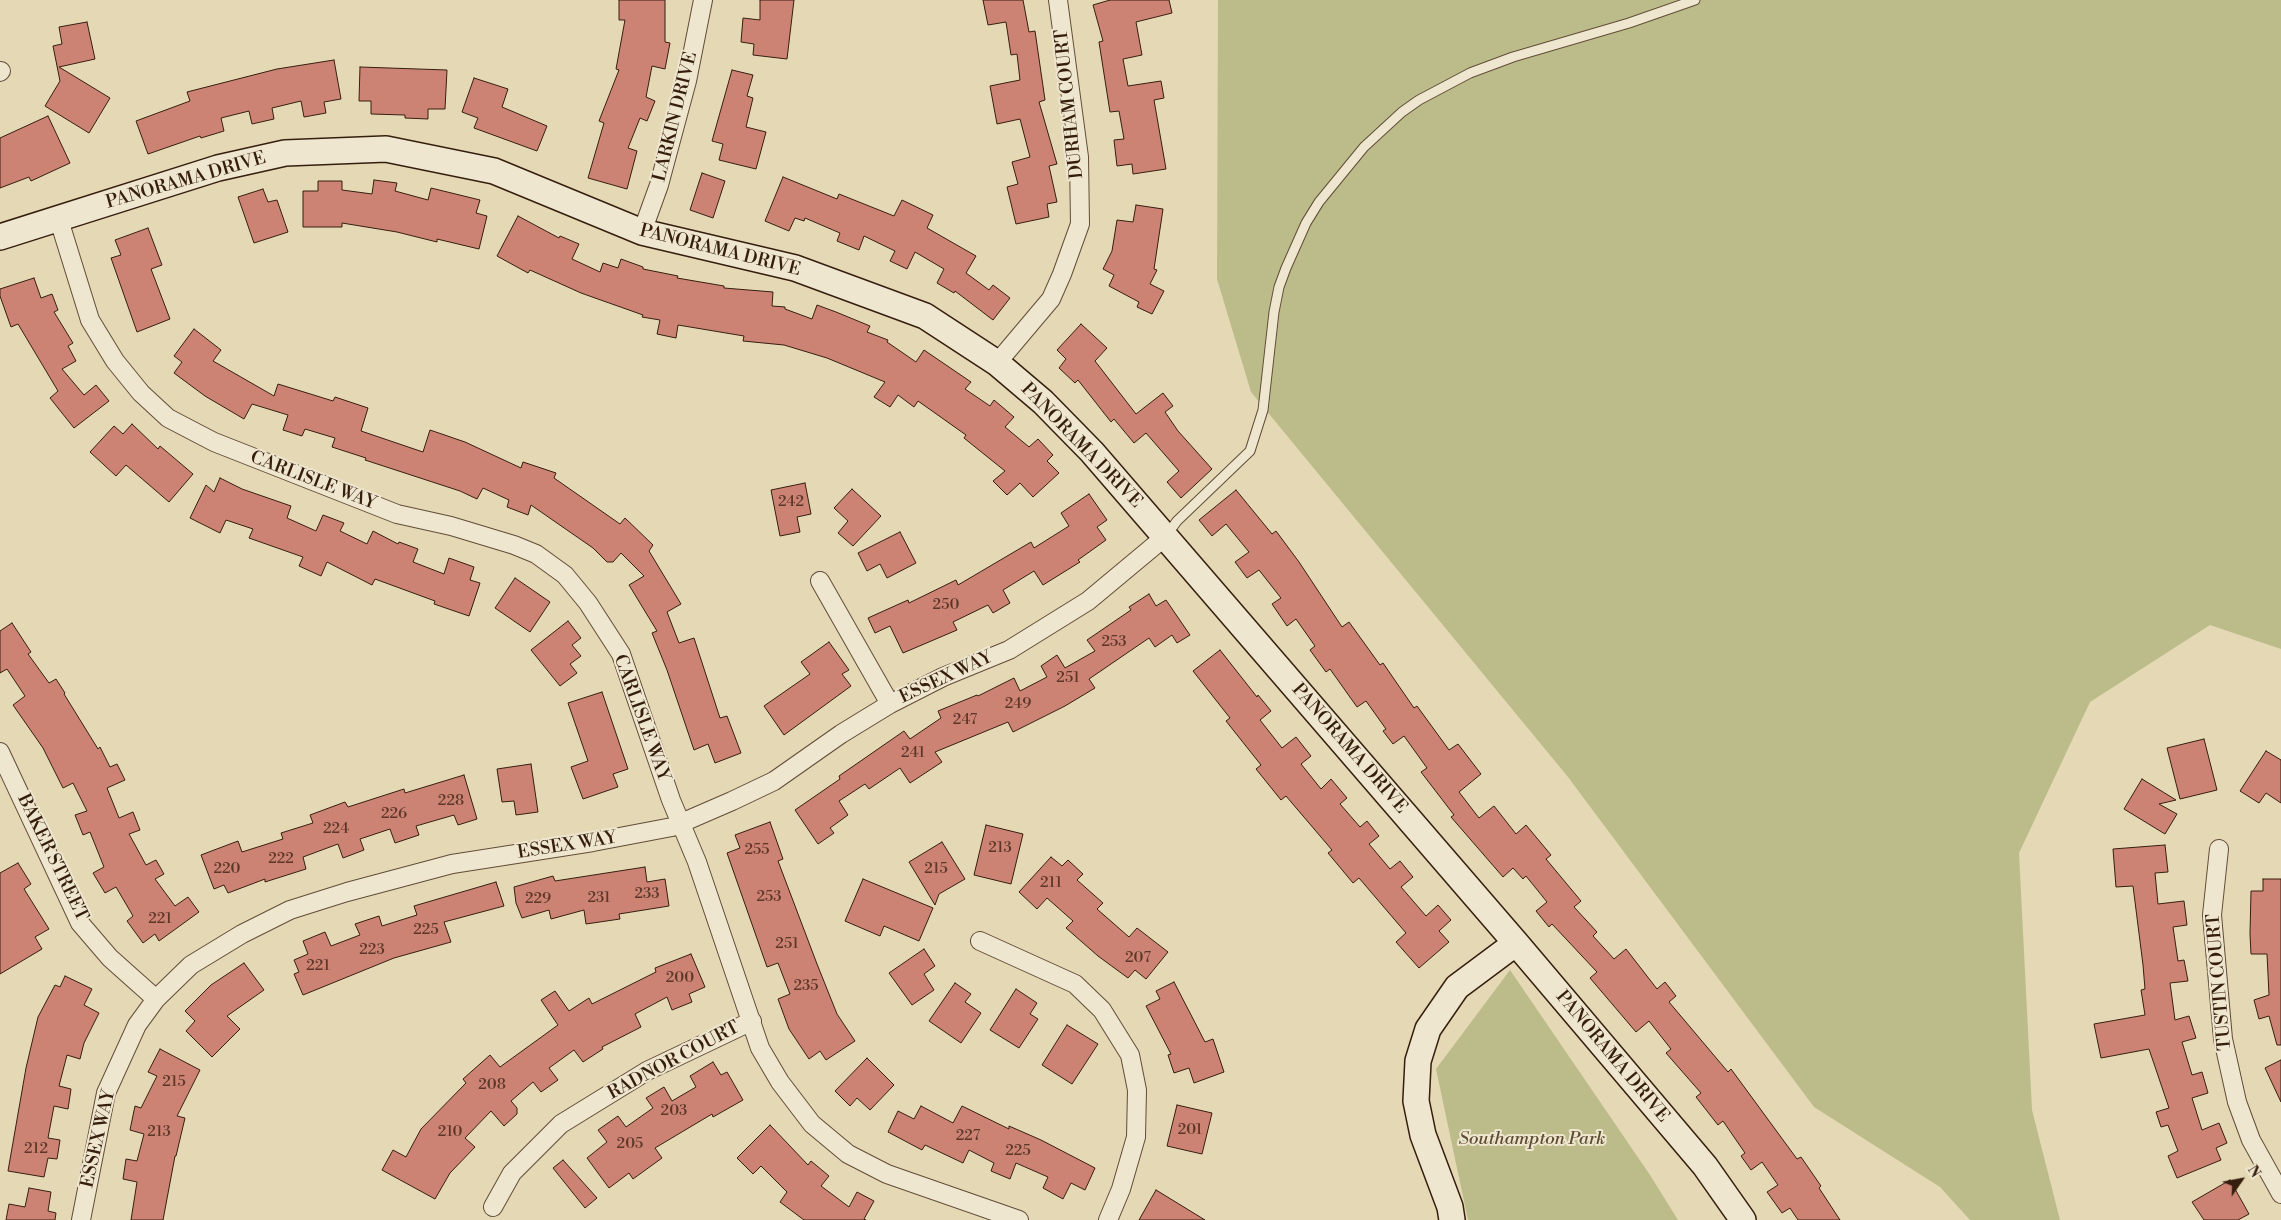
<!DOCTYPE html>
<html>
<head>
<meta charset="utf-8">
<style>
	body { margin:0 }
	#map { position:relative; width:2281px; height:1220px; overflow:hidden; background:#e5d8b4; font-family:"Libre Bodoni",serif }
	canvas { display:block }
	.north { position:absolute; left:2216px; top:1155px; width:50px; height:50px; -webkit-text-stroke:4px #eee6ce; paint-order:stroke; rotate:57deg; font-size:14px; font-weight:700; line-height:20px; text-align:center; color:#361e0f }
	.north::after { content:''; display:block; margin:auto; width:18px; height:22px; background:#361e0f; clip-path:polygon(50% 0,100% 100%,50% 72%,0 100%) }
</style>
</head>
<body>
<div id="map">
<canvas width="2281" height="1220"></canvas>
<div class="north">N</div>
</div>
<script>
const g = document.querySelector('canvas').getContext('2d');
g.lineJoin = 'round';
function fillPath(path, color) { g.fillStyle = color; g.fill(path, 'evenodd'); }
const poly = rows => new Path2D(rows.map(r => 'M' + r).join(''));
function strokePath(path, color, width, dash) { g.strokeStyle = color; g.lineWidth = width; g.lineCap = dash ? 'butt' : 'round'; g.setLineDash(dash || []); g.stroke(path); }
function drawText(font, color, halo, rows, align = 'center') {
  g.font = font + ' "Libre Bodoni",serif'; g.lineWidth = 4; g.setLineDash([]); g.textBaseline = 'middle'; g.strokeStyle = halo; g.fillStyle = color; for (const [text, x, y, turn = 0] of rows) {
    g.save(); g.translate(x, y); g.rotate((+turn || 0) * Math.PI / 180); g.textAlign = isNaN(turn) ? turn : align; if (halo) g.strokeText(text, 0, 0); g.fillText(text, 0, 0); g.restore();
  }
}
fillPath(poly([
	[1218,0,2281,0,2281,649,2210,625,2090,702,2019,853,2032,1110,2060,1220,1970,1220,1940,1187,1814,1107,1568,777,1251,392,1217,279],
	[1510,970,1650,1175,1678,1220,1468,1220,1436,1069]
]), '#bbbc89');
const building = poly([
	[619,0,665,0,665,42,670,43,665,69,652,66,646,97,655,101,647,121,640,118,628,148,637,151,627,189,588,178,604,123,599,121,619,70,616,69,625,20,619,20,619,0],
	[760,0,794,0,787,59,753,55,754,44,741,42,743,18,760,20,760,0],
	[983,0,1023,0,1029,32,1035,31,1045,100,1039,102,1057,164,1049,166,1057,202,1047,204,1049,217,1016,224,1007,187,1018,184,1012,162,1030,157,1020,119,997,124,990,86,1020,80,1017,54,1011,55,1006,22,988,25,983,0],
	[1110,0,1169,0,1172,13,1136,22,1142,55,1123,59,1128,86,1161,81,1164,98,1154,100,1166,169,1133,174,1132,164,1117,166,1114,140,1124,139,1119,111,1110,112,1099,42,1103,41,1093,5,1110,0],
	[87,22,95,59,59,67,110,98,89,133,45,106,60,81,53,46,62,44,59,27,87,22],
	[334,60,341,99,324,102,326,113,304,117,301,101,272,108,274,119,252,124,249,111,221,118,224,131,201,138,200,136,148,154,136,121,190,101,187,92,277,69,334,60],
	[360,67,447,70,445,109,428,109,428,119,405,118,405,115,371,114,371,101,359,101,360,67],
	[732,70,753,75,747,96,753,98,746,127,766,132,756,169,719,160,723,144,712,141,732,70],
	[474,78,508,89,502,107,547,126,537,151,474,128,478,118,462,112,474,78],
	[48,116,70,163,31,181,29,177,0,188,0,138,48,116],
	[702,173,725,181,713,218,690,210,702,173],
	[783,177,837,199,839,194,894,216,902,200,933,215,927,228,976,256,966,273,989,290,993,285,1010,298,993,320,955,291,954,293,937,283,944,269,915,252,907,269,890,261,895,251,864,236,859,250,837,241,840,233,805,218,804,221,795,218,789,231,765,221,783,177],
	[374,180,397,183,395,191,428,200,431,188,480,200,476,213,487,216,479,249,437,239,437,242,397,232,342,223,342,227,303,227,303,191,318,191,318,181,342,181,342,190,372,194,374,180],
	[263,189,268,202,277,200,288,232,254,243,238,197,263,189],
	[1136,205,1163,209,1154,269,1157,270,1150,284,1164,291,1152,314,1137,307,1139,302,1109,286,1114,275,1103,269,1112,251,1117,220,1133,222,1136,205],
	[518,216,559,238,560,236,579,244,572,259,600,272,603,263,618,268,621,259,643,267,643,269,678,276,677,278,724,286,724,288,773,292,772,306,785,307,785,309,812,319,817,305,836,312,870,326,867,332,888,340,887,342,916,362,924,350,971,382,965,389,990,406,994,400,1014,417,1005,427,1029,447,1038,439,1053,455,1047,461,1059,473,1033,497,1020,483,1007,495,993,481,1005,471,964,438,966,435,918,401,914,407,898,395,890,407,874,397,885,382,827,358,784,345,743,341,744,336,678,325,676,338,657,334,660,320,642,317,643,315,581,293,530,270,528,273,497,256,518,216],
	[148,228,162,265,151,269,170,319,137,332,111,258,121,255,115,240,148,228],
	[34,278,41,298,52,294,58,310,54,312,73,343,68,346,76,361,62,369,84,395,96,385,109,401,74,428,50,398,58,391,18,324,11,327,0,296,0,289,34,278],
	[1081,324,1107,348,1095,361,1136,414,1163,393,1173,406,1165,412,1178,431,1212,469,1181,498,1167,482,1179,471,1146,433,1134,443,1114,419,1111,422,1078,380,1075,383,1059,368,1066,359,1057,350,1081,324],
	[194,329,221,350,213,361,274,396,278,384,333,401,335,397,368,408,361,431,423,452,430,430,465,442,521,468,523,462,556,473,554,478,620,524,625,518,653,545,649,551,681,604,667,612,679,643,694,638,720,718,727,716,741,753,715,763,708,744,694,750,667,670,652,633,657,631,629,585,644,576,621,553,613,562,607,562,593,548,531,505,528,515,507,507,509,500,483,488,477,499,460,491,365,460,366,458,332,447,335,438,305,429,302,436,283,430,288,415,252,404,244,419,205,396,174,373,182,362,174,356,194,329],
	[132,424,158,449,160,446,193,474,169,502,126,465,116,476,90,452,114,426,123,434,132,424],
	[220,478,242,489,291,506,287,518,316,531,323,515,344,523,340,531,367,544,373,531,398,544,399,542,418,549,413,562,444,574,449,558,474,567,470,580,480,583,469,616,434,604,435,601,375,579,372,585,327,562,321,576,299,566,303,557,249,538,253,529,226,520,220,533,190,518,206,485,214,492,220,478],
	[805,483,811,514,797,517,800,532,780,536,771,490,805,483],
	[852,489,881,516,853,546,838,533,848,521,834,508,852,489],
	[1236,490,1272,534,1276,531,1299,562,1342,627,1349,622,1380,665,1383,663,1414,708,1417,706,1449,750,1458,744,1481,774,1459,792,1479,818,1494,806,1516,834,1526,825,1551,855,1546,859,1581,901,1574,907,1597,932,1593,936,1614,959,1626,949,1657,989,1665,982,1676,996,1669,1002,1728,1072,1731,1069,1797,1159,1801,1157,1821,1186,1819,1188,1840,1220,1798,1220,1790,1208,1782,1213,1767,1192,1778,1185,1762,1162,1751,1170,1741,1156,1745,1153,1723,1121,1718,1125,1696,1097,1701,1093,1666,1053,1671,1049,1649,1021,1636,1032,1590,978,1597,972,1552,924,1549,927,1536,911,1547,902,1526,876,1523,879,1513,868,1503,877,1451,817,1454,815,1421,772,1427,768,1404,736,1393,744,1383,731,1386,729,1366,701,1357,707,1330,669,1326,672,1310,650,1315,646,1296,619,1287,626,1272,604,1281,598,1259,570,1247,578,1235,562,1249,552,1226,524,1212,536,1199,520,1236,490],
	[1089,494,1107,520,1097,527,1106,540,1078,560,1080,562,1043,585,1034,571,1003,590,1010,603,993,613,988,605,953,622,957,630,903,653,890,626,875,633,868,618,908,600,909,603,956,580,958,585,1031,542,1034,548,1069,526,1061,513,1089,494],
	[900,532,916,563,887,578,880,564,867,571,858,553,900,532],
	[515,578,550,602,530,632,495,608,515,578],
	[1149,594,1156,606,1166,600,1190,635,1177,643,1172,635,1155,647,1149,638,1089,679,1095,688,1065,706,1013,732,1008,722,935,752,942,762,910,783,900,768,869,789,865,784,839,801,848,815,830,828,834,833,818,844,795,810,840,779,839,776,904,731,910,739,941,718,938,711,977,695,978,696,1014,678,1020,691,1047,677,1041,666,1057,655,1065,668,1095,651,1087,640,1131,610,1129,607,1149,594],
	[568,621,581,638,572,645,581,656,570,664,577,673,560,686,531,650,568,621],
	[12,623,31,652,28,654,49,683,56,679,65,693,64,694,98,749,100,747,110,767,117,764,125,780,107,788,119,818,133,812,140,830,129,834,146,865,156,860,164,874,155,879,175,906,188,897,199,912,159,941,155,934,143,943,127,921,133,916,116,887,105,893,93,873,104,867,90,832,83,835,75,815,87,811,73,783,63,788,43,748,13,705,25,696,7,669,0,673,0,631,12,623],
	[829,642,849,670,842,674,851,686,784,735,764,706,810,674,801,662,829,642],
	[1220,650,1257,697,1258,695,1271,711,1260,720,1282,748,1296,737,1311,756,1301,764,1321,789,1331,779,1347,798,1340,804,1360,827,1367,821,1379,836,1369,844,1390,869,1400,861,1413,877,1401,887,1426,916,1438,905,1451,920,1439,931,1449,942,1419,968,1396,942,1406,933,1359,878,1353,883,1328,853,1332,850,1286,796,1281,800,1256,769,1261,765,1226,721,1230,718,1193,671,1220,650],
	[602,692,628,769,613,774,618,787,583,799,571,767,588,761,568,703,602,692],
	[2204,739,2217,790,2180,799,2167,748,2204,739],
	[2266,751,2281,760,2281,803,2266,793,2259,803,2240,791,2266,751],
	[531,764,538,812,516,815,514,801,502,802,497,769,531,764],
	[464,775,477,819,458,825,454,815,416,826,419,835,395,843,390,829,360,839,364,850,343,858,338,844,303,857,306,869,265,882,265,879,228,893,224,885,214,889,201,855,238,841,242,852,283,839,281,833,313,823,310,815,345,802,348,807,404,789,405,793,464,775],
	[2142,779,2176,800,2159,804,2177,814,2165,834,2124,809,2142,779],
	[770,822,783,859,778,861,817,964,837,1014,855,1041,826,1060,820,1051,809,1059,789,1029,778,999,790,994,778,963,767,967,727,853,740,848,735,835,770,822],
	[986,825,1023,834,1011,884,974,875,986,825],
	[942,842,965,879,939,894,935,905,909,862,942,842],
	[2165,845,2168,872,2155,873,2158,904,2184,901,2187,925,2173,927,2178,961,2184,960,2188,981,2170,983,2175,1020,2189,1016,2196,1038,2182,1042,2192,1075,2202,1072,2208,1093,2192,1098,2202,1130,2219,1123,2227,1143,2216,1148,2221,1160,2177,1178,2168,1156,2178,1151,2168,1125,2161,1127,2156,1112,2169,1108,2149,1049,2101,1058,2094,1024,2145,1015,2141,990,2145,989,2143,965,2133,886,2116,887,2113,849,2165,845],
	[1051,857,1062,866,1068,860,1083,874,1077,880,1103,903,1097,909,1129,937,1137,928,1168,952,1146,979,1135,970,1128,978,1098,956,1066,928,1073,921,1047,898,1037,909,1019,892,1051,857],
	[18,863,31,884,24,889,49,929,35,937,42,949,0,974,0,873,18,863],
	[645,867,647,882,665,879,669,906,619,914,620,919,586,924,584,910,551,919,549,910,522,918,516,903,514,887,553,876,555,881,645,867],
	[863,879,933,908,919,941,884,926,880,936,845,921,863,879],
	[2263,879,2281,879,2281,1045,2277,1045,2269,1016,2259,1019,2254,1000,2269,995,2267,954,2251,954,2250,934,2251,891,2263,891,2263,879],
	[496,882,504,906,444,922,451,942,394,958,303,995,294,974,299,972,294,960,308,954,303,941,325,932,331,946,360,935,355,924,379,916,382,926,417,915,414,906,496,882],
	[924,949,935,966,924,974,934,990,912,1005,889,973,924,949],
	[691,954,705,987,689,994,692,1002,672,1010,667,997,635,1014,641,1027,602,1047,603,1049,583,1062,574,1050,549,1068,558,1080,541,1092,533,1082,511,1101,517,1108,517,1114,504,1126,491,1111,465,1138,475,1147,450,1173,435,1199,382,1170,393,1150,406,1157,421,1129,466,1083,463,1079,490,1055,500,1067,558,1025,541,1000,555,991,569,1011,589,998,592,1004,656,972,655,968,691,954],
	[244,963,264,990,227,1016,240,1029,212,1057,186,1031,195,1021,185,1011,211,985,244,963],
	[65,976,92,989,84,1005,99,1013,84,1043,80,1059,67,1055,59,1086,71,1089,68,1109,54,1106,48,1138,60,1140,57,1159,48,1158,44,1177,8,1171,26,1068,38,1017,55,985,60,987,65,976],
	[1174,982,1205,1042,1213,1039,1224,1072,1194,1083,1189,1068,1174,1073,1168,1055,1171,1054,1146,1006,1160,999,1156,991,1174,982],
	[955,983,971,994,965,1002,981,1013,961,1043,929,1021,955,983],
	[1016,989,1037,1003,1030,1014,1038,1019,1019,1048,990,1030,1016,989],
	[1067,1025,1098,1044,1072,1084,1042,1065,1067,1025],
	[160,1049,200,1070,177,1116,185,1118,176,1156,175,1156,163,1220,131,1220,137,1182,123,1179,126,1159,137,1161,144,1134,130,1130,135,1106,141,1108,157,1076,148,1072,160,1049],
	[867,1058,894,1085,870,1110,857,1098,850,1106,835,1091,867,1058],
	[2281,1060,2281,1102,2265,1068,2281,1060],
	[713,1062,721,1075,727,1072,743,1100,713,1117,712,1114,655,1148,662,1158,633,1179,629,1173,609,1188,587,1158,607,1142,598,1130,618,1116,626,1127,653,1108,646,1098,664,1087,672,1101,696,1087,690,1076,713,1062],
	[1177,1105,1212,1113,1202,1154,1167,1146,1177,1105],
	[921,1106,953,1123,962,1106,1009,1129,1009,1126,1041,1140,1095,1168,1085,1190,1071,1183,1063,1199,1043,1188,1048,1177,1016,1163,1010,1179,991,1171,994,1163,969,1150,963,1163,925,1145,922,1150,888,1132,898,1111,914,1119,921,1106],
	[770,1125,808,1165,811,1161,829,1176,821,1186,849,1207,857,1192,874,1201,864,1219,866,1220,804,1220,780,1202,787,1192,761,1166,753,1174,737,1158,770,1125],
	[563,1160,597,1198,585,1208,553,1168,563,1160],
	[2230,1180,2249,1214,2238,1220,2204,1220,2192,1202,2230,1180],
	[29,1188,51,1192,48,1211,56,1213,55,1220,6,1220,9,1204,25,1207,29,1188],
	[1156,1190,1205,1220,1139,1220,1156,1190]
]);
fillPath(building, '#cd8374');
strokePath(building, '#361e0f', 1);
const lane = poly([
	[1166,536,1177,521,1250,451,1263,410,1274,312,1279,287,1286,268,1306,223,1319,202,1364,147,1402,112,1419,100,1470,73,1513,57,1629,23,1695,0]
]);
const street = poly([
	[0,72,1,71],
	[59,220,90,320,115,361,141,393,168,418,214,442,397,514,451,526,514,545,536,554,565,575,588,603,621,654,671,800,697,862,760,1048,780,1082,812,1124,848,1154,887,1174,1019,1220],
	[642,232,659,185,687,81,703,0],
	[997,363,1051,299,1062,274,1080,224,1079,157,1058,0],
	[820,581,890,704],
	[0,752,80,923,110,958,156,999],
	[2219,849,2212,915,2223,1039,2237,1102,2251,1140,2281,1194],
	[980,941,1075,984,1102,1010,1130,1055,1137,1090,1136,1137,1121,1189,1108,1220],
	[493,1207,512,1173,561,1124,647,1071,752,1021],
	[81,1220,106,1093,137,1025,156,999,191,965,242,934,290,910,347,892,452,864,593,842,672,827,732,801,774,781,841,734,890,704,943,677,1009,650,1088,601,1166,536]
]);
const secondary = poly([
	[0,237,218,168,285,153,386,149,494,171,642,232,795,268,925,316,997,363,1043,402,1092,452,1516,943,1705,1166,1743,1220],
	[1452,1220,1450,1207,1423,1135,1416,1101,1418,1061,1428,1029,1457,987,1516,943]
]);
strokePath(lane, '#624c38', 11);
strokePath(street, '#624c38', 20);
strokePath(secondary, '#361e0f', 28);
strokePath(lane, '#eee6ce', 9);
strokePath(street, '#eee6ce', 18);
strokePath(secondary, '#eee6ce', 25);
drawText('15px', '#5c3728', null, [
	["242",791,502],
	["250",946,605],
	["253",1114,642],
	["251",1068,678],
	["249",1018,704],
	["247",965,720],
	["241",913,753],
	["228",451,801],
	["226",394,814],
	["224",336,829],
	["213",1000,848],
	["255",757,850],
	["222",281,859],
	["220",227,869],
	["215",936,869],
	["211",1051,883],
	["233",647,894],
	["253",769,897],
	["231",599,898],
	["229",538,899],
	["221",160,919],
	["225",426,930],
	["251",787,944],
	["223",372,950],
	["207",1138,958],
	["221",318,966],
	["200",680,978],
	["235",806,986],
	["215",174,1082],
	["208",492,1085],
	["203",674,1111],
	["201",1190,1130],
	["213",159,1132],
	["210",450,1132],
	["227",968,1136],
	["205",630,1144],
	["212",36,1149],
	["225",1018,1151]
]);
drawText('18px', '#361e0f', '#eee6ce', [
	["DURHAM COURT",1070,104,-96],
	["LARKIN DRIVE",676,117,-76],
	["PANORAMA DRIVE",186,181,-16],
	["PANORAMA DRIVE",720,251,14],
	["PANORAMA DRIVE",1081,446,46],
	["CARLISLE WAY",313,481,21],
	["ESSEX WAY",946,678,-25],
	["CARLISLE WAY",641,718,70],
	["PANORAMA DRIVE",1349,749,49],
	["ESSEX WAY",567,846,-9],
	["BAKER STREET",52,858,64],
	["TUSTIN COURT",2220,982,-95],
	["PANORAMA DRIVE",1612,1057,50],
	["RADNOR COURT",674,1061,-28],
	["ESSEX WAY",99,1139,-77]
]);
drawText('italic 18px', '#5e4d34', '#eee6ce', [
	["Southampton Park",1532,1140]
]);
</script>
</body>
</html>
